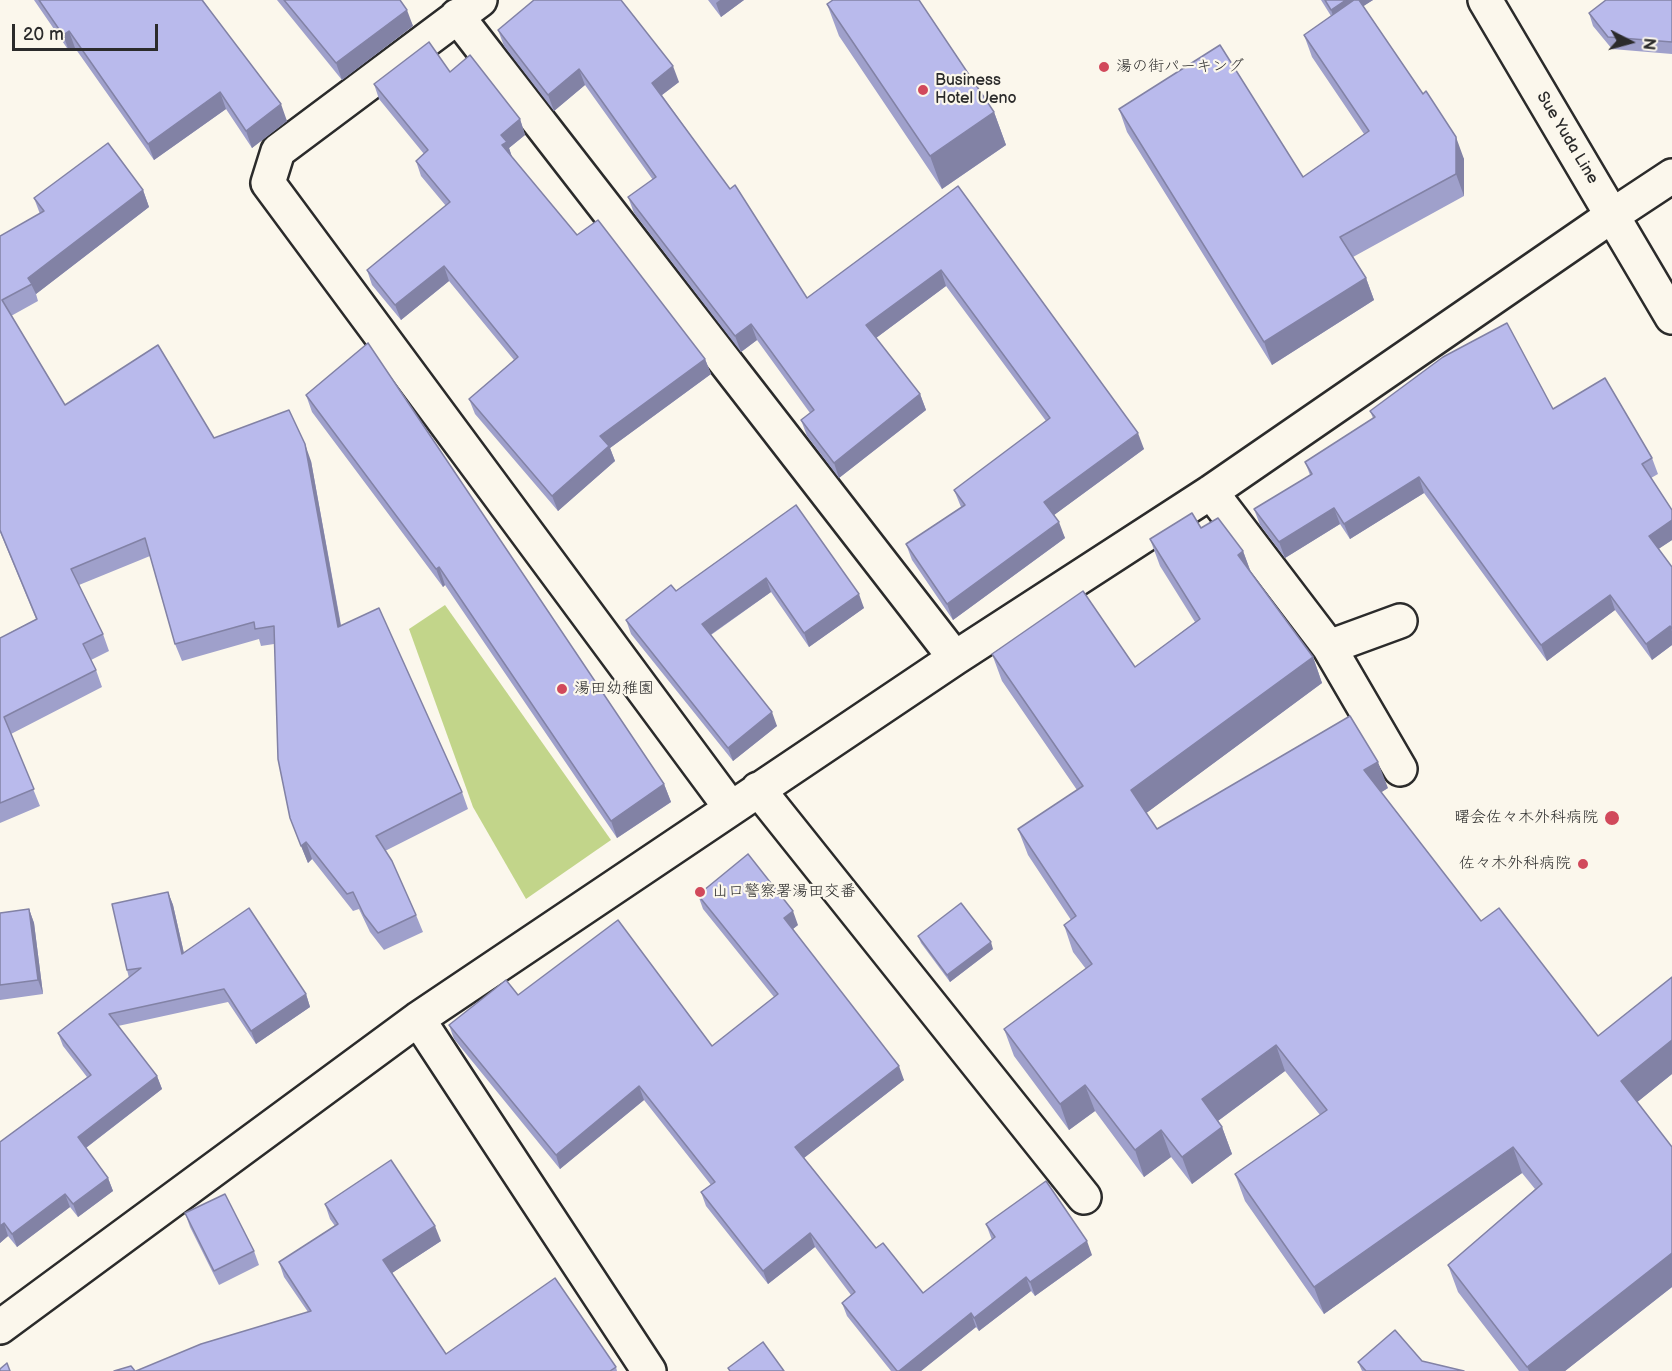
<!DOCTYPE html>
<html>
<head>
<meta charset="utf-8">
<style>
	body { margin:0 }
	#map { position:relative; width:1672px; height:1371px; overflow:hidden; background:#fbf7ec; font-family:"Balsamiq Sans",sans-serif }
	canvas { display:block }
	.north { position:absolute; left:1600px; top:12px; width:60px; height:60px; -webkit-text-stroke:4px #fbf7ec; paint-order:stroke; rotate:96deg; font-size:16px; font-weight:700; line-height:24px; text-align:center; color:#2b2b2b }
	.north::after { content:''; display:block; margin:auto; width:21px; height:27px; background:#2b2b2b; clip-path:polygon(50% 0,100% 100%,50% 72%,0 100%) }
	.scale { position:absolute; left:12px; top:24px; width:146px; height:27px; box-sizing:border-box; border:3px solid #2b2b2b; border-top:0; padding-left:8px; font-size:18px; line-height:21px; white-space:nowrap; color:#2b2b2b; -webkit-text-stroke:4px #fbf7ec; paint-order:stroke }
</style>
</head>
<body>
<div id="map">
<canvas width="1672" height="1371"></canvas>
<div class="north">N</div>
<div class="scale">20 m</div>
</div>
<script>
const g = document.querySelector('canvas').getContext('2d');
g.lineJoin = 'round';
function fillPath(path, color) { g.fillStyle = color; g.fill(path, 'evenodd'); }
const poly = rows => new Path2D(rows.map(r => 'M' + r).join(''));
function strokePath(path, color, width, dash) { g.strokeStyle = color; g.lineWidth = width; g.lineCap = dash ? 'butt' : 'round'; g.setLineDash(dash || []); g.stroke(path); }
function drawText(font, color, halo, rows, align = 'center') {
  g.font = font + ' "Balsamiq Sans","Klee One",sans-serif'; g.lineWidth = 4.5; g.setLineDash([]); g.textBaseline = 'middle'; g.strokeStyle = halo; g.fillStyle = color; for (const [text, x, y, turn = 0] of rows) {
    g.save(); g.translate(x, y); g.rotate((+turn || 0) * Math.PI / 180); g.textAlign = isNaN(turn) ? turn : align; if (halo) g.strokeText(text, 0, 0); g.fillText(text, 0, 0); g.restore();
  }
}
fillPath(poly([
	[445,605,611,840,526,899,473,807,409,629]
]), '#c2d58a');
const minor = poly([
	[480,0,278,151,268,183,730,807],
	[457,16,955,658],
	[1211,492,1329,647,1400,769],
	[1329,647,1400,621],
	[758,789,1084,1197],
	[418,1019,649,1371],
	[0,1327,418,1019,955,658,1211,492,1613,215]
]);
const major = poly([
	[1485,0,1672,317],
	[1613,215,1672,176]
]);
strokePath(minor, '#2b2b2b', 38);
strokePath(major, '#2b2b2b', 38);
strokePath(minor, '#fbf7ec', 33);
strokePath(major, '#fbf7ec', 33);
fillPath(poly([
	[34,0,203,0,287,121,252,148,226,109,154,160,75,48,69,51],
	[277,0,400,0,413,26,342,80],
	[708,0,744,0,721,17],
	[1321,0,1373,0,1363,6,1464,159,1464,196,1353,257,1366,278,1374,300,1272,365,1127,132,1119,109,1303,177,1364,134,1312,57,1304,35,1331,16],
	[1672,0,1672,54,1612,49,1593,26,1589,13],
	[827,4,994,112,1006,145,942,189,839,36],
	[498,30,679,82,662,95,807,298,958,186,1144,449,1054,515,1065,538,953,620,912,560,906,544,961,507,954,490,1046,421,946,286,876,338,920,394,926,410,839,478,807,436,801,420,810,413,757,340,741,352,634,213,628,197,653,180,585,85,554,111,504,46],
	[450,72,520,119,525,135,509,148,512,157,577,235,705,359,711,374,610,448,615,461,558,511,475,414,469,399,514,360,449,281,401,320,372,285,367,270,446,206,421,176,416,161,424,154,379,99,374,84],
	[143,190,149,207,36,294,38,301,11,316,65,405,214,438,311,461,341,625,462,792,468,809,385,851,416,915,423,932,384,950,370,932,359,909,353,911,312,859,308,863,290,818,274,644,261,646,259,639,182,661,175,644,150,556,79,585,103,634,109,651,91,660,96,670,102,687,11,734,40,806,0,823,0,638,36,619,0,532,0,236,40,214,34,198],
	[306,395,664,784,671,802,617,838,445,585,443,587,312,412],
	[1553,409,1652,458,1658,474,1651,478,1672,510,1672,540,1658,549,1672,567,1672,645,1652,660,1615,610,1547,661,1424,493,1350,539,1340,524,1285,558,1260,525,1254,509,1310,475,1305,462,1373,418,1370,411],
	[796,505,864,608,809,647,771,592,711,635,777,726,733,761,631,634,626,620,676,591],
	[1201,528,1243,551,1251,573,1313,657,1322,683,1146,813,1157,829,1388,788,1381,792,1481,921,1598,1036,1672,977,1672,1074,1637,1102,1672,1147,1672,1287,1565,1371,1519,1371,1458,1292,1448,1265,1535,1189,1522,1173,1324,1314,1245,1201,1235,1174,1320,1115,1285,1071,1218,1121,1222,1127,1232,1154,1192,1184,1171,1157,1144,1177,1095,1111,1069,1130,1014,1056,1004,1029,1086,969,1073,952,1064,925,1071,920,1028,855,1018,829,1077,790,1002,681,992,654,1135,667,1195,622,1160,566,1150,539],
	[168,892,173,905,184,953,306,994,310,1007,256,1044,228,1002,118,1026,157,1076,162,1089,86,1148,108,1178,113,1191,78,1217,70,1207,17,1247,8,1236,0,1243,0,1142,87,1077,63,1046,58,1033,129,978,127,970],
	[698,895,798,925,793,929,904,1080,804,1158,876,1248,923,1293,992,1240,986,1224,1092,1255,1035,1296,1031,1291,979,1331,976,1327,921,1371,891,1371,847,1316,842,1303,851,1295,815,1247,768,1284,706,1206,701,1192,711,1185,644,1100,560,1169,454,1039,449,1025,518,995,712,1046,774,997,703,909],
	[29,909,34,923,43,994,0,1000,0,913],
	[918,936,993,949,950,982,921,943],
	[325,1204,441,1241,392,1273,446,1354,616,1367,617,1371,136,1371,308,1312,284,1277,279,1262,335,1226,330,1219],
	[185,1213,254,1251,259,1265,219,1285,190,1227],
	[1422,1361,1464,1371,1362,1371,1358,1362]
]), '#9fa0cb');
fillPath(poly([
	[720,0,744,0,721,17,716,3],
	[1346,0,1373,0,1336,24,1331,10],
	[407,10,413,26,342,80,336,63],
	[69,31,75,48,69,51,63,35],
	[673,66,679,82,658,98,652,83],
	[579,69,585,85,554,111,548,95],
	[220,92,226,109,154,160,148,144],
	[281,104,287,121,252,148,246,131],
	[994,112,1006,145,942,189,930,156],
	[520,119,525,135,509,148,512,157,502,145,501,135],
	[1456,137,1464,159,1464,196,1456,174],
	[143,190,149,207,36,294,28,278],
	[444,266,449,281,401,320,395,305],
	[941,270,946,286,872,341,866,325],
	[1366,278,1374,300,1272,365,1264,342],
	[751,324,757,340,741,352,735,336],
	[705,359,711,374,610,448,615,461,558,511,552,496,600,436],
	[920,394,926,410,839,478,834,463],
	[1138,433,1144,449,1050,518,1044,502],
	[305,444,311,461,344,644,338,627],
	[1419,477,1424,493,1350,539,1344,524],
	[1334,508,1340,524,1285,558,1279,542],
	[1672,520,1672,540,1654,552,1649,536],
	[1059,522,1065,538,953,620,947,604],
	[1243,551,1253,578,1238,555],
	[439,567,445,585,443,587,436,569],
	[766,578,771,592,707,637,702,624],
	[859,594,864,608,809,647,804,633],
	[1610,595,1615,610,1547,661,1541,645],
	[1670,626,1672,631,1672,645,1652,660,1646,644],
	[1313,657,1322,683,1141,817,1131,790],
	[772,712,777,726,733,761,728,748],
	[1378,762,1388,788,1374,797,1364,770],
	[664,784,671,802,617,838,611,821],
	[306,842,312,859,308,863,301,846],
	[168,892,173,905,187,967,182,954],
	[29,909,34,923,43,994,38,980],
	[793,911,798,925,789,932,784,918],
	[991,942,993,949,950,982,947,975],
	[306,994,310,1007,256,1044,251,1031],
	[1672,1040,1672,1074,1630,1108,1621,1081],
	[1276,1045,1285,1071,1211,1126,1202,1099],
	[899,1066,904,1080,800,1161,795,1147],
	[157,1076,162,1089,83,1150,78,1137],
	[1085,1085,1095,1111,1069,1130,1060,1104],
	[639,1086,644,1100,560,1169,556,1155],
	[1222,1127,1232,1154,1192,1184,1182,1157],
	[1161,1130,1171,1157,1144,1177,1135,1150],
	[1513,1147,1522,1173,1324,1314,1314,1287],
	[108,1178,113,1191,78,1217,73,1204],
	[65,1194,70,1207,17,1247,12,1234],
	[4,1223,8,1236,0,1243,0,1226],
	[435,1226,441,1241,389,1275,383,1260],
	[810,1233,815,1247,768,1284,763,1271],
	[1087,1241,1092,1255,1035,1296,1030,1282],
	[1672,1253,1672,1287,1565,1371,1529,1371,1527,1367],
	[1026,1277,1031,1291,979,1331,974,1318],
	[971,1313,976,1327,921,1371,899,1371]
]), '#8282a5');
const building = poly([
	[39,0,202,0,281,104,246,131,220,92,148,144,69,31,63,35,39,0],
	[284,0,400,0,407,10,336,63,284,0],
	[534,0,621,0,673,66,652,83,730,189,735,185,807,298,958,186,1138,433,1044,502,1059,522,947,604,906,544,965,505,954,490,1050,418,941,270,866,325,920,394,834,463,801,420,814,410,751,324,735,336,628,197,656,177,579,69,548,95,498,30,534,0],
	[833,0,919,0,994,112,930,156,827,4,833,0],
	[1325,0,1346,0,1331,10,1325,0],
	[1354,0,1359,0,1423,94,1426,91,1456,137,1456,174,1340,237,1366,278,1264,342,1119,109,1220,45,1303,177,1369,131,1304,35,1354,0],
	[1606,0,1672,0,1672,42,1608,37,1589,13,1606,0],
	[429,42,450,72,470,55,520,119,501,135,507,142,502,145,577,235,598,220,705,359,600,436,609,446,552,496,469,399,518,357,444,266,395,305,367,270,450,202,416,161,428,150,374,84,429,42],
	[108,143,143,190,28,278,32,284,2,300,65,405,158,345,214,438,289,410,305,444,338,627,379,608,462,792,376,836,392,861,416,915,378,933,364,915,353,892,347,894,306,842,301,846,290,818,278,759,274,626,255,629,254,622,175,644,145,538,71,569,103,634,83,644,96,670,4,717,34,789,0,803,0,638,37,619,0,530,0,236,44,211,34,198,108,143],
	[1507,323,1553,409,1605,378,1652,458,1642,464,1672,510,1672,520,1649,536,1672,567,1672,629,1670,626,1646,644,1610,595,1541,645,1419,477,1344,524,1334,508,1279,542,1254,509,1312,474,1305,462,1375,417,1370,411,1443,357,1507,323],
	[368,343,664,784,611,821,439,567,436,569,306,395,368,343],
	[796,505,859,594,804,633,766,578,702,624,772,712,728,748,626,620,671,585,676,591,796,505],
	[1192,513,1201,528,1218,518,1243,551,1238,555,1313,657,1131,790,1157,829,1350,716,1378,762,1364,770,1481,921,1499,908,1598,1036,1672,977,1672,1040,1621,1081,1672,1147,1672,1253,1527,1367,1448,1265,1542,1184,1513,1147,1314,1287,1235,1174,1327,1110,1276,1045,1202,1099,1222,1127,1182,1157,1161,1130,1135,1150,1085,1085,1060,1104,1004,1029,1092,964,1064,925,1076,916,1018,829,1083,786,992,654,1083,591,1135,667,1200,619,1150,539,1192,513],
	[748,854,793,911,784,918,899,1066,795,1147,876,1248,883,1243,923,1293,995,1237,986,1224,1046,1181,1087,1241,1030,1282,1026,1277,974,1318,971,1313,899,1371,897,1371,842,1303,855,1292,810,1233,763,1271,701,1192,715,1182,639,1086,556,1155,449,1025,506,980,518,995,618,920,712,1046,778,994,698,895,748,854],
	[168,892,182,954,249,908,306,994,251,1031,224,989,109,1014,157,1076,78,1137,108,1178,73,1204,65,1194,12,1234,4,1223,0,1226,0,1142,91,1075,58,1033,141,968,127,970,112,904,168,892],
	[961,903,991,942,947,975,918,936,961,903],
	[29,909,38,980,0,985,0,913,29,909],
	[391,1160,435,1226,383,1260,446,1354,555,1278,616,1367,610,1371,136,1371,201,1344,311,1311,279,1262,338,1224,325,1204,391,1160],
	[225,1194,254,1251,214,1271,185,1213,225,1194],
	[1395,1330,1422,1361,1464,1371,1366,1371,1358,1362,1395,1330],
	[763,1342,784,1371,730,1371,728,1368,763,1342],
	[7,1363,10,1371,0,1371,0,1369,7,1363],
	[131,1366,135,1371,114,1371,131,1366]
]);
fillPath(building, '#b9baec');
strokePath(building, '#8282a5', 1.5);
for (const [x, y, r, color] of [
	[1104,67,6,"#d1495b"],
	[923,90,6,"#d1495b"],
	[562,689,6,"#d1495b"],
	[1612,818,8,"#d1495b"],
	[1583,864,6,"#d1495b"],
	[700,892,6,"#d1495b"]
]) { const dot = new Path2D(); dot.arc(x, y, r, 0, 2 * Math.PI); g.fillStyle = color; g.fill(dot); strokePath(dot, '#fbf7ec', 2); }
drawText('16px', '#2b2b2b', '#fbf7ec', [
	["湯の街パーキング",1116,67],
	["Business",935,81],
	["Hotel Ueno",935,99],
	["湯田幼稚園",574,689],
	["曙会佐々木外科病院",1598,818,"right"],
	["佐々木外科病院",1571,864,"right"],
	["山口警察署湯田交番",712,892]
], 'left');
drawText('16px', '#2b2b2b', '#fbf7ec', [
	["Sue Yuda Line",1567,138,59]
]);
</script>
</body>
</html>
